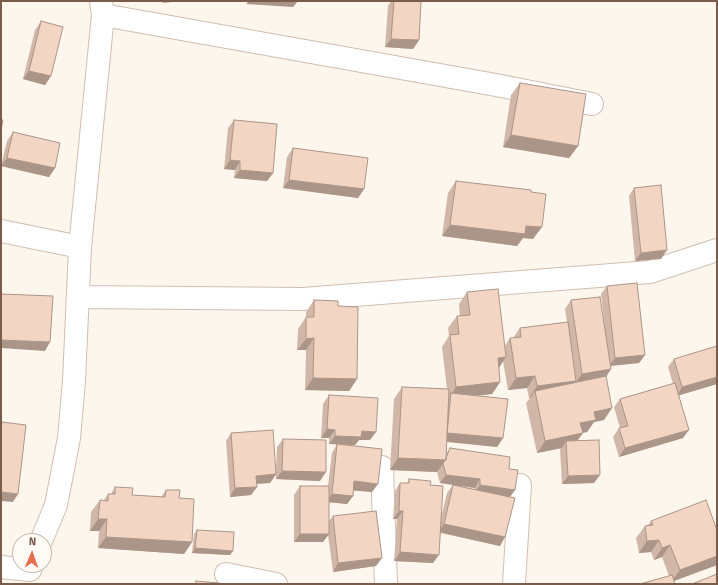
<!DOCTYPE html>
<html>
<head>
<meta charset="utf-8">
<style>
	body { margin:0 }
	#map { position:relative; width:718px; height:585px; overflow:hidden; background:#fdf6ec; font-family:"Fira Sans",sans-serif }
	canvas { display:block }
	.frame { position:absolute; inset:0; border:2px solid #7a5c4d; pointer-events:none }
	.north { position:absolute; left:12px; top:533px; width:40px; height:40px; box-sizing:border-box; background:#fffaf3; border:1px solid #cabbb1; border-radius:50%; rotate:2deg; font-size:11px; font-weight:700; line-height:16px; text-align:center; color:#7a5c4d }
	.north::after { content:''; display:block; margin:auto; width:14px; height:18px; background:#e76f51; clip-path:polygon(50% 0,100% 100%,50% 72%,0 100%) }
</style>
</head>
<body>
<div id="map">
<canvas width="718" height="585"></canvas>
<div class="frame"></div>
<div class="north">N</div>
</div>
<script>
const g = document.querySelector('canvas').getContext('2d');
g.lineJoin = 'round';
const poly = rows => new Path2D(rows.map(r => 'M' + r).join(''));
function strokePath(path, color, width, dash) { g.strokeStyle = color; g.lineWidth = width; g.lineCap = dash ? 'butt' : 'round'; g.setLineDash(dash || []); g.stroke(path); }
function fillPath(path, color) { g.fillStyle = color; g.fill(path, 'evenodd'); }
const street = poly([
	[103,15,496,85,592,104],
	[1,231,80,247],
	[78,297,303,299,650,272,717,250],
	[382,467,386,584],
	[41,541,56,505,69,438,74,381,80,247,103,15,101,1],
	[1,567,30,570],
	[226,574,276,584],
	[514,584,520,485]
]);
strokePath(street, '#d1beb0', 24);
strokePath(street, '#fff', 22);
fillPath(poly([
	[391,1,421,1,419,40,413,49,385,47,388,6],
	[41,21,51,76,45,85,23,79,35,30],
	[520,83,578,146,569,158,503,147,511,95],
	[234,120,273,173,267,181,234,178,235,170,224,169,228,128],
	[13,132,55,168,49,177,1,166,7,141],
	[293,148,364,189,358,198,283,188,287,157],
	[456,181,533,239,523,238,517,246,442,236,448,193],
	[634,188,661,259,635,261,629,196],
	[607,286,645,355,639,363,610,366,611,369,606,377,604,420,594,422,587,432,582,433,583,433,577,441,594,483,562,484,560,449,562,448,537,453,526,403,530,398,529,398,527,388,508,390,503,361,499,368,500,382,492,394,477,395,503,438,497,447,446,442,446,454,450,448,509,469,515,490,510,497,500,546,441,533,433,563,394,561,397,519,393,519,395,491,400,483,407,483,409,479,430,485,441,518,447,493,453,485,440,483,437,472,390,470,394,399,402,387,447,389,442,347,449,336,448,328,457,316,460,316,459,304,467,292,505,346,510,338,513,338,520,328,567,322,565,309,571,300,606,337,601,294],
	[574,366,576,382,586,381,575,383,576,381],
	[453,485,475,488,474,489],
	[314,300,338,306,357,379,349,391,305,390,306,350,297,350,298,329,306,317,306,312],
	[717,346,717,384,679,395,683,438,619,457,613,437,619,428,620,428,614,407,620,399,673,384,668,367,674,359],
	[329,395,370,440,359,440,355,445,341,445,372,492,353,490,353,496,347,504,329,502,329,521,333,516,376,566,333,572,328,535,323,542,294,542,294,495,300,486,328,486,332,453,337,444,329,444,329,438,321,438,323,404],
	[231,433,276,471,277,447,283,439,320,481,276,479,276,475,270,483,256,484,257,487,251,495,230,497,226,441],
	[115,487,132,495,161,497,166,490,179,498,192,542,184,554,98,548,99,531,90,531,91,512,100,500,104,500,108,494,111,494],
	[651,521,717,530,717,565,674,581,669,576,662,557,654,560,651,552,639,553,636,538,645,526,648,525],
	[197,530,230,555,192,553,194,534]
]), '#d1b7a8');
fillPath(poly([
	[164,1,183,1,162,3],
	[249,1,298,1,293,7,246,4],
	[391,39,419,40,413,49,385,47],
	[29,71,51,76,45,85,23,79],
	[511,135,578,146,569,158,503,147],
	[7,158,55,168,49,177,1,166],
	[230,160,240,161,235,170,224,169],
	[240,170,273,173,267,181,234,178],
	[289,180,364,189,358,198,283,188],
	[450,225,526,226,542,227,533,239,523,238,517,246,442,236],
	[667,250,661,259,635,261,641,253],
	[314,338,306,350,297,350,306,339],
	[1,340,50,342,45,351,1,348],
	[645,355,639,363,609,366,615,358],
	[506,357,498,369,498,358],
	[611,369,605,378,576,382,582,374],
	[535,376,527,388,508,390,516,378],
	[717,377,717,384,677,396,682,387],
	[313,378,357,379,349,391,305,390],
	[576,381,568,393,535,391,530,398,529,398,537,386],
	[500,382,492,394,451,399,451,395,456,387],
	[612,408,604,420,594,422,587,432,572,434,580,423,594,412],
	[327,429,335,430,329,438,321,438],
	[689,430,683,438,619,457,625,448],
	[362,431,376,432,370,440,359,440,355,445,329,444,335,436],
	[447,433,503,438,497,447,441,441],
	[583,433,574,445,566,441,562,448,537,453,545,441],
	[398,458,446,460,437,472,390,470],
	[282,471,326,472,320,481,276,479],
	[276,474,270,483,250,484,256,476],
	[446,475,480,479,475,488,440,483],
	[600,475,594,483,562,484,568,476],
	[354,481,378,484,372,492,348,490],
	[480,485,515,490,509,498,474,493],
	[257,487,251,495,230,497,235,488],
	[1,492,18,494,13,502,1,501],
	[332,494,353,496,347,504,326,502],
	[399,511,403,511,397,519,393,519],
	[98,519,107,519,99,531,90,531],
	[444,524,505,537,500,546,438,532],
	[300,534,329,534,323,542,294,542],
	[106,537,192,542,184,554,98,548],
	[659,540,651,552,639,553,647,541],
	[670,545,662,557,654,560,662,548],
	[195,548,233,551,230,555,192,553],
	[400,552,439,555,433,563,394,561],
	[717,556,717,565,671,582,680,570],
	[382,558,376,566,333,572,338,563]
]), '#aa9588');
const building = poly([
	[394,1,421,1,419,40,391,39,394,1],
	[41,21,63,27,51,76,29,71,41,21],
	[520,83,586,94,578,146,511,135,520,83],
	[1,120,3,120,1,130,1,120],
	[234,120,277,124,273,173,240,170,240,161,230,160,234,120],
	[13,132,60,143,55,168,7,158,13,132],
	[293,148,368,158,364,189,289,180,293,148],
	[456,181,531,190,531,192,546,194,542,227,526,226,525,234,450,225,456,181],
	[661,185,667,250,641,253,634,188,661,185],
	[637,283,645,355,615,358,607,286,637,283],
	[498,289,506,357,498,358,500,382,456,387,450,335,459,334,457,316,470,315,467,292,498,289],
	[1,294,53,296,50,342,1,340,1,294],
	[600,297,611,369,582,374,571,300,600,297],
	[314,300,338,301,338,306,358,307,357,379,313,378,314,338,306,339,306,317,314,317,314,300],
	[568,322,576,381,537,386,535,376,516,378,510,338,521,337,520,328,568,322],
	[717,346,717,377,682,387,674,359,717,346],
	[606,376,612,408,594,412,596,420,580,423,583,433,545,441,535,391,606,376],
	[675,383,689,430,625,448,619,428,628,426,620,399,675,383],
	[402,387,449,389,446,460,398,458,402,387],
	[451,393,508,399,503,438,447,433,451,393],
	[329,395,378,398,376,432,362,431,361,437,335,436,335,430,327,429,329,395],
	[2,422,26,425,18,494,1,492,1,433,2,422],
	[273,430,276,474,256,476,257,487,235,488,231,433,273,430],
	[283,439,326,440,326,472,282,471,283,439],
	[599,440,600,475,568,476,566,441,599,440],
	[337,444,382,449,378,484,354,481,353,496,332,494,337,444],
	[450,448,510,457,509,469,518,470,515,490,480,485,480,479,446,475,443,463,446,460,446,458,450,448],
	[409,479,431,481,430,485,443,486,439,555,400,552,403,511,399,511,400,483,409,483,409,479],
	[453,485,515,498,505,537,444,524,453,485],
	[300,486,329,486,329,534,300,534,300,486],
	[115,487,133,488,132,495,165,497,166,490,180,490,179,498,194,499,192,542,106,537,107,519,98,519,100,500,108,501,108,494,115,494,115,487],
	[706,500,717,530,717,556,680,570,670,545,662,548,659,540,647,541,645,526,653,525,651,521,706,500],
	[376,511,382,558,338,563,333,516,376,511],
	[197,530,234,532,233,551,195,548,197,530],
	[717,574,717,584,692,584,717,574],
	[672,575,675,584,640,584,672,575],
	[196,581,219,583,219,584,196,584,196,581]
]);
fillPath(building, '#f3d5c3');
strokePath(building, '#aa9588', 1);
</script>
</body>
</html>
